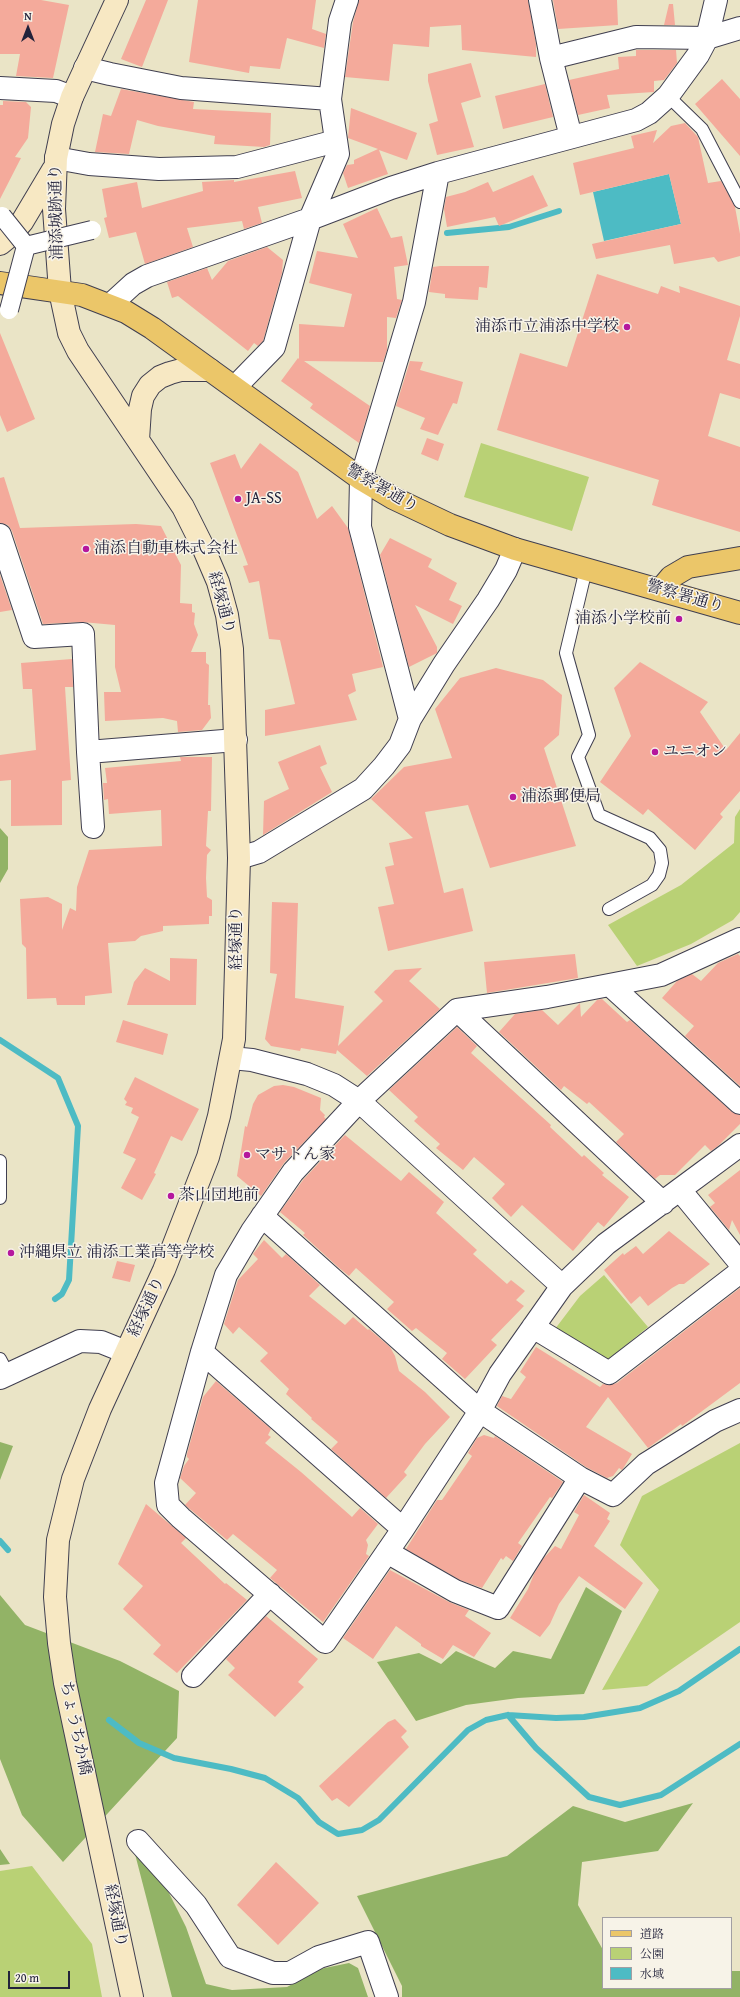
<!DOCTYPE html>
<html>
<head>
<meta charset="utf-8">
<style>
	body { margin:0 }
	#map { position:relative; width:740px; height:1997px; overflow:hidden; background:#eae4c6; font-family:"Gentium Book Plus","Noto Serif JP",serif }
	canvas { display:block }
	.legend { position:absolute; left:602px; top:1917px; width:130px; height:72px; box-sizing:border-box; background:#f7f3e8; border:1px solid #a29fa3; margin:0; padding:5px 7px; list-style:none; font-size:12px; color:#22223b }
	.legend li { display:flex; align-items:center; gap:8px; height:20px }
	.legend b { width:20px; border:1px solid #a29fa3 }
	.north { position:absolute; left:8px; top:8px; width:40px; height:40px; -webkit-text-stroke:3px #f7f3e8; paint-order:stroke; rotate:0deg; font-size:11px; font-weight:700; line-height:16px; text-align:center; color:#22223b }
	.north::after { content:''; display:block; margin:auto; width:14px; height:18px; background:#22223b; clip-path:polygon(50% 0,100% 100%,50% 72%,0 100%) }
	.scale { position:absolute; left:8px; top:1971px; width:62px; height:18px; box-sizing:border-box; border:2px solid #22223b; border-top:0; padding-left:5px; font-size:12px; line-height:14px; white-space:nowrap; color:#22223b; -webkit-text-stroke:3px #f7f3e8; paint-order:stroke }
</style>
</head>
<body>
<div id="map">
<canvas width="740" height="1997"></canvas>
<ul class="legend">
<li><b style="height:5px;background:#ebc669"></b>道路</li>
<li><b style="height:11px;background:#b9d175"></b>公園</li>
<li><b style="height:11px;background:#4dbbc4"></b>水域</li>
</ul>
<div class="north">N</div>
<div class="scale">20 m</div>
</div>
<script>
const g = document.querySelector('canvas').getContext('2d');
g.lineJoin = 'round';
function fillPath(path, color) { g.fillStyle = color; g.fill(path, 'evenodd'); }
const poly = rows => new Path2D(rows.map(r => 'M' + r).join(''));
function strokePath(path, color, width, dash) { g.strokeStyle = color; g.lineWidth = width; g.lineCap = dash ? 'butt' : 'round'; g.setLineDash(dash || []); g.stroke(path); }
function drawText(font, color, halo, rows, align = 'center') {
  g.font = font + ' "Gentium Book Plus","Noto Serif JP",serif'; g.lineWidth = 3; g.setLineDash([]); g.textBaseline = 'middle'; g.strokeStyle = halo; g.fillStyle = color; for (const [text, x, y, turn = 0] of rows) {
    g.save(); g.translate(x, y); g.rotate((+turn || 0) * Math.PI / 180); g.textAlign = isNaN(turn) ? turn : align; if (halo) g.strokeText(text, 0, 0); g.fillText(text, 0, 0); g.restore();
  }
}
fillPath(poly([
	[481,443,589,477,572,531,464,497],
	[740,809,740,912,733,920,691,944,637,966,608,925,681,885,734,843,735,817],
	[604,1275,648,1327,609,1359,600,1360,555,1329,580,1296],
	[740,1443,740,1622,647,1686,602,1690,659,1590,620,1545,642,1496],
	[32,1866,92,1944,102,1997,0,1997,0,1871]
]), '#b9d175');
fillPath(poly([
	[0,828,8,837,8,869,0,883],
	[0,1442,13,1446,0,1480],
	[586,1587,622,1611,584,1694,518,1698,466,1705,416,1721,377,1662,419,1653,441,1664,456,1651,495,1668,513,1651,551,1659],
	[0,1595,25,1625,120,1661,179,1691,177,1738,63,1862,22,1815,0,1759],
	[693,1803,658,1851,582,1862,578,1905,603,1950,603,1988,731,1988,731,1971,740,1971,740,1997,402,1997,402,1986,357,1896,507,1856,573,1806,625,1822],
	[0,1849,10,1864,0,1865],
	[135,1854,160,1875,186,1927,206,1984,232,1990,287,1987,320,1969,349,1963,358,1968,368,1997,172,1997]
]), '#92b366');
fillPath(poly([
	[669,174,681,224,604,241,593,192]
]), '#4dbbc4');
strokePath(poly([
	[447,233,509,227,559,211],
	[0,1040,58,1078,78,1126,69,1280,62,1294,55,1299],
	[0,1541,8,1550],
	[508,1715,536,1748,589,1797,620,1805,661,1795,740,1744],
	[109,1720,139,1743,174,1758,231,1769,265,1778,298,1798,319,1822,338,1834,362,1830,379,1820,468,1730,486,1720,508,1715,556,1718,584,1717,640,1708,679,1691,740,1649]
]), '#4dbbc4', 6);
fillPath(poly([
	[0,0,41,0,69,5,53,78,16,76,20,54,0,54],
	[146,0,168,0,142,67,121,59],
	[198,0,316,0,312,29,326,34,324,48,287,38,280,69,250,66,249,73,189,62],
	[359,0,528,0,536,44,536,57,462,50,461,25,430,27,429,47,393,44,389,81,345,77,353,22],
	[553,0,617,0,618,25,558,29],
	[669,4,673,4,675,25,664,25],
	[636,50,676,50,677,63,664,80,654,81,654,92,607,95,610,108,578,115,569,80,619,69,618,57,636,56],
	[471,63,481,97,461,103,474,147,437,155,429,124,438,121,428,81,428,74],
	[722,79,740,99,740,156,695,104],
	[545,84,553,117,503,129,495,96],
	[121,89,194,102,193,109,271,113,270,145,264,147,214,144,215,136,158,126,137,120,129,154,95,152,103,114,111,116],
	[3,101,26,102,31,107,28,138,15,157,21,158,0,199,0,105,3,105],
	[351,108,417,133,407,160,379,150,388,174,348,188,343,173,347,165,354,164,354,160,378,149,348,138],
	[685,123,698,137,708,183,721,181,735,207,740,234,740,256,718,262,714,257,674,264,670,245,596,259,592,244,681,224,669,174,580,195,573,163,634,148,631,136,657,130,653,143,671,126],
	[295,171,302,198,258,207,262,223,244,229,242,221,187,228,193,247,145,264,136,232,109,238,104,218,107,217,102,189,137,182,142,208,203,191,202,182,234,180,234,182],
	[533,175,548,206,499,226,495,217,447,227,444,209,446,197,465,192,488,182,493,192],
	[377,208,391,238,402,236,408,265,394,267,397,299,402,300,396,318,387,317,387,350,383,362,304,361,370,406,359,443,310,408,313,404,281,381,298,358,299,359,299,324,344,327,352,294,309,283,317,251,358,258,343,224],
	[267,247,283,260,282,273,263,341,258,346,254,343,248,351,178,296,172,298,167,282,207,268,212,280,228,261],
	[440,266,489,266,487,288,479,287,478,300,445,298,445,294,429,292,433,267],
	[597,274,658,294,661,286,680,293,679,286,740,306,740,316,727,360,740,364,740,399,720,393,708,436,740,447,740,532,652,505,659,480,497,430,520,353,567,367],
	[0,333,35,419,7,432,0,415],
	[410,361,423,362,420,370,463,382,457,404,453,403,438,435,420,429,425,418,396,406],
	[427,438,444,444,438,461,421,454],
	[260,443,298,472,317,519,332,506,348,528,383,667,352,674,356,691,348,695,357,720,265,736,265,710,295,704,280,640,269,639,259,581,249,583,243,566,248,565,210,463,235,454,241,469],
	[4,477,20,528,136,524,161,526,181,565,180,603,192,604,192,612,195,613,194,624,198,635,191,652,206,652,206,663,209,665,208,705,210,705,211,718,202,730,178,732,177,721,163,718,105,721,104,692,121,692,115,667,115,625,82,622,43,624,12,531,8,525,0,523,0,478],
	[390,538,432,559,428,567,457,583,449,600,462,606,453,624,415,605,437,647,437,653,409,667,380,555],
	[0,575,12,610,0,612],
	[72,659,73,687,65,687,71,780,62,781,62,825,11,826,11,780,0,781,0,755,36,750,32,689,23,689,21,663],
	[640,662,708,702,700,712,726,750,740,733,740,791,720,814,723,817,695,850,648,809,643,815,600,782,631,736,614,688],
	[496,668,543,680,562,695,559,735,544,748,576,846,490,868,468,805,425,812,444,893,463,888,473,931,388,951,378,907,394,904,385,867,394,865,389,843,413,838,371,799,404,767,452,758,435,709,460,678],
	[320,745,327,764,320,767,332,792,263,835,264,801,289,789,278,762],
	[180,757,212,757,211,811,208,811,206,846,211,850,207,855,206,878,207,897,212,900,212,916,209,916,209,924,163,926,163,931,141,936,135,941,108,943,112,993,85,996,85,1005,57,1005,56,998,27,999,26,948,22,944,20,899,48,897,62,904,62,930,70,908,76,911,77,887,89,850,162,846,161,810,109,814,108,799,104,800,103,783,107,783,105,768,181,761],
	[272,902,298,903,295,998,344,1006,338,1046,383,1001,374,992,395,970,422,968,409,981,440,1009,367,1076,337,1050,336,1054,301,1048,300,1051,271,1046,265,1039,277,974,270,973],
	[575,954,578,978,487,993,484,962],
	[738,954,740,956,740,1086,685,1036,694,1026,662,998,677,981,692,974,701,981,718,963],
	[170,958,197,959,196,1005,127,1005,134,982,145,968,170,981],
	[602,999,627,1022,630,1020,732,1112,740,1115,740,1124,718,1146,711,1151,705,1145,675,1175,660,1175,655,1179,616,1142,624,1134,589,1102,587,1104,564,1086,561,1090,499,1032,515,1014,542,1010,558,1025,580,1003,581,1017,597,1000],
	[123,1020,168,1034,163,1055,116,1042],
	[457,1027,477,1046,471,1053,551,1125,550,1127,582,1157,584,1155,604,1173,602,1175,629,1197,604,1227,598,1222,573,1251,522,1205,511,1217,492,1198,505,1184,474,1157,463,1170,436,1148,440,1144,414,1121,418,1117,389,1090],
	[135,1077,199,1109,182,1141,171,1136,154,1173,156,1174,142,1200,121,1188,136,1159,123,1153,139,1117,131,1113,133,1108,125,1105,127,1102,124,1099],
	[283,1085,294,1087,321,1098,320,1110,325,1115,324,1117,326,1119,284,1163,261,1196,237,1176,245,1126,247,1127,253,1104,258,1095,274,1086],
	[345,1135,401,1181,409,1172,444,1202,436,1213,477,1250,473,1254,507,1284,511,1280,525,1291,516,1300,524,1306,491,1340,497,1345,465,1379,442,1359,447,1353,416,1328,412,1331,387,1309,394,1302,356,1268,349,1276,338,1267,303,1235,305,1233,280,1212,303,1180],
	[740,1170,740,1235,732,1220,729,1230,710,1207,715,1203,708,1195],
	[669,1231,710,1264,684,1284,679,1284,672,1288,648,1306,640,1296,631,1304,604,1270,623,1253,624,1255,636,1246,643,1254],
	[264,1240,282,1258,286,1254,320,1285,309,1296,345,1325,353,1317,368,1330,369,1329,390,1347,395,1356,399,1371,425,1392,450,1417,425,1444,404,1472,407,1475,386,1498,331,1449,338,1442,311,1419,312,1418,286,1394,289,1389,260,1361,268,1353,239,1327,233,1334,224,1324,238,1280,258,1259,253,1254],
	[117,1261,135,1265,130,1282,112,1278],
	[740,1288,740,1383,682,1426,681,1424,648,1448,608,1397,586,1427,632,1454,624,1467,622,1470,619,1468,613,1476,607,1478,586,1467,497,1406,502,1396,511,1399,526,1377,520,1372,536,1347,600,1387,603,1384,610,1385,617,1383],
	[216,1381,271,1429,268,1435,271,1437,265,1443,301,1472,352,1517,360,1508,378,1524,366,1540,368,1545,366,1554,369,1556,323,1622,270,1578,277,1570,233,1534,227,1540,185,1505,196,1493,180,1478,184,1466,189,1459,187,1457,187,1454,203,1397],
	[484,1435,494,1438,495,1436,563,1482,552,1498,550,1497,518,1543,522,1546,513,1561,506,1556,503,1560,501,1558,482,1588,460,1580,406,1549,437,1500,442,1500,472,1456,468,1453,477,1438],
	[584,1495,610,1513,607,1519,610,1521,594,1546,643,1583,625,1609,579,1576,559,1604,550,1624,540,1637,510,1618,528,1589,534,1574,543,1559,555,1546,561,1549,579,1515,574,1512],
	[146,1504,186,1538,181,1543,225,1584,226,1583,247,1600,177,1673,153,1654,161,1645,123,1609,143,1586,118,1564],
	[390,1570,449,1602,469,1610,465,1616,491,1633,474,1657,453,1645,443,1659,421,1646,421,1644,396,1626,373,1659,343,1638],
	[266,1616,318,1659,298,1682,304,1687,275,1717,228,1675,235,1668,226,1659],
	[395,1719,407,1731,401,1737,409,1747,349,1807,337,1798,332,1801,319,1786,388,1722],
	[276,1862,319,1903,278,1945,237,1905]
]), '#f4aa9b');
const service = poly([
	[668,96,702,129,740,202],
	[586,569,566,653,589,735,578,757,599,815,650,838,660,850,662,863,659,875,652,885,609,909],
	[0,1161,0,1198],
	[0,1359,8,1374]
]);
const minor = poly([
	[540,0,551,58,636,37,707,38,740,28],
	[551,58,571,137],
	[85,68,110,74,181,88,330,99],
	[0,88,56,91,72,97],
	[56,158,89,164,159,169,237,167,336,141],
	[110,305,133,284,147,276,310,219,391,188,438,173,636,120,649,113,668,96,698,55,707,38,716,0],
	[235,387,274,347,310,219,338,154,330,99,340,21,347,0],
	[0,535,34,637,83,634,88,752,236,740],
	[410,719,360,527,361,479,414,302,438,173],
	[88,752,93,827],
	[239,858,259,852,363,789,384,766,400,745,410,719,444,664,488,600,506,570,515,549],
	[740,939,661,975,547,997,457,1010,359,1101,293,1172,252,1231,226,1275,202,1352,166,1483,168,1505,181,1518,325,1642,403,1529,480,1411,500,1374,562,1286,606,1244,740,1145],
	[610,985,740,1103],
	[457,1010,663,1203],
	[231,1058,252,1060,307,1074,334,1085,359,1101,562,1286],
	[680,1190,740,1263],
	[262,1216,480,1411,580,1478],
	[533,1327,609,1373,740,1272],
	[202,1352,403,1529],
	[0,1378,80,1341,101,1342,126,1352],
	[387,1552,455,1591,498,1608,580,1478,613,1495,646,1464,715,1421,740,1410],
	[193,1676,270,1594],
	[138,1841,196,1905,230,1957,273,1973,290,1973,319,1957,368,1942,387,1997]
]);
const secondary = poly([
	[117,0,72,97,63,124,56,158,54,209,60,291,69,333,78,351,183,507,203,547,218,582,227,615,232,649,239,858,234,1039,219,1116,208,1157,164,1270,100,1409,73,1479,58,1540,55,1597,59,1643,65,1683,132,1997],
	[0,244,11,235,22,222,53,170],
	[138,440,140,409,143,396,150,385,160,377,170,373,181,370,210,370]
]);
const primary = poly([
	[0,283,82,295,126,312,152,328,361,479,393,498,450,525,515,549,740,613],
	[660,590,671,577,688,567,740,558]
]);
strokePath(service, '#403f50', 14);
strokePath(minor, '#403f50', 24);
strokePath(secondary, '#403f50', 24);
strokePath(primary, '#403f50', 24);
strokePath(service, '#fff', 12);
strokePath(minor, '#fff', 22);
strokePath(secondary, '#f7e8c3', 22);
strokePath(primary, '#ebc669', 22);
const pedestrianBridge = poly([
	[2,216,26,246,92,230],
	[9,310,26,246]
]);
strokePath(pedestrianBridge, '#403f50', 20, []);
strokePath(pedestrianBridge, '#fff', 18);
for (const [x, y, r, color] of [
	[627,327,4,"#b5179e"],
	[238,499,4,"#b5179e"],
	[86,549,4,"#b5179e"],
	[679,619,4,"#b5179e"],
	[655,752,4,"#b5179e"],
	[513,797,4,"#b5179e"],
	[247,1155,4,"#b5179e"],
	[171,1196,4,"#b5179e"],
	[11,1253,4,"#b5179e"]
]) { const dot = new Path2D(); dot.arc(x, y, r, 0, 2 * Math.PI); g.fillStyle = color; g.fill(dot); strokePath(dot, '#f7f3e8', 1.5); }
drawText('16px', '#22223b', '#f7f3e8', [
	["浦添城跡通り",57,212,-91],
	["警察署通り",382,489,30],
	["警察署通り",685,597,16],
	["経塚通り",221,603,75],
	["経塚通り",237,938,-90],
	["経塚通り",147,1307,-65],
	["ちょうちか橋",75,1728,78],
	["経塚通り",115,1916,79]
]);
drawText('16px', '#22223b', '#f7f3e8', [
	["浦添市立浦添中学校",619,327,"right"],
	["JA-SS",246,499],
	["浦添自動車株式会社",94,549],
	["浦添小学校前",671,619,"right"],
	["ユニオン",663,752],
	["浦添郵便局",521,797],
	["マサトん家",255,1155],
	["茶山団地前",179,1196],
	["沖縄県立 浦添工業高等学校",19,1253]
], 'left');
</script>
</body>
</html>
